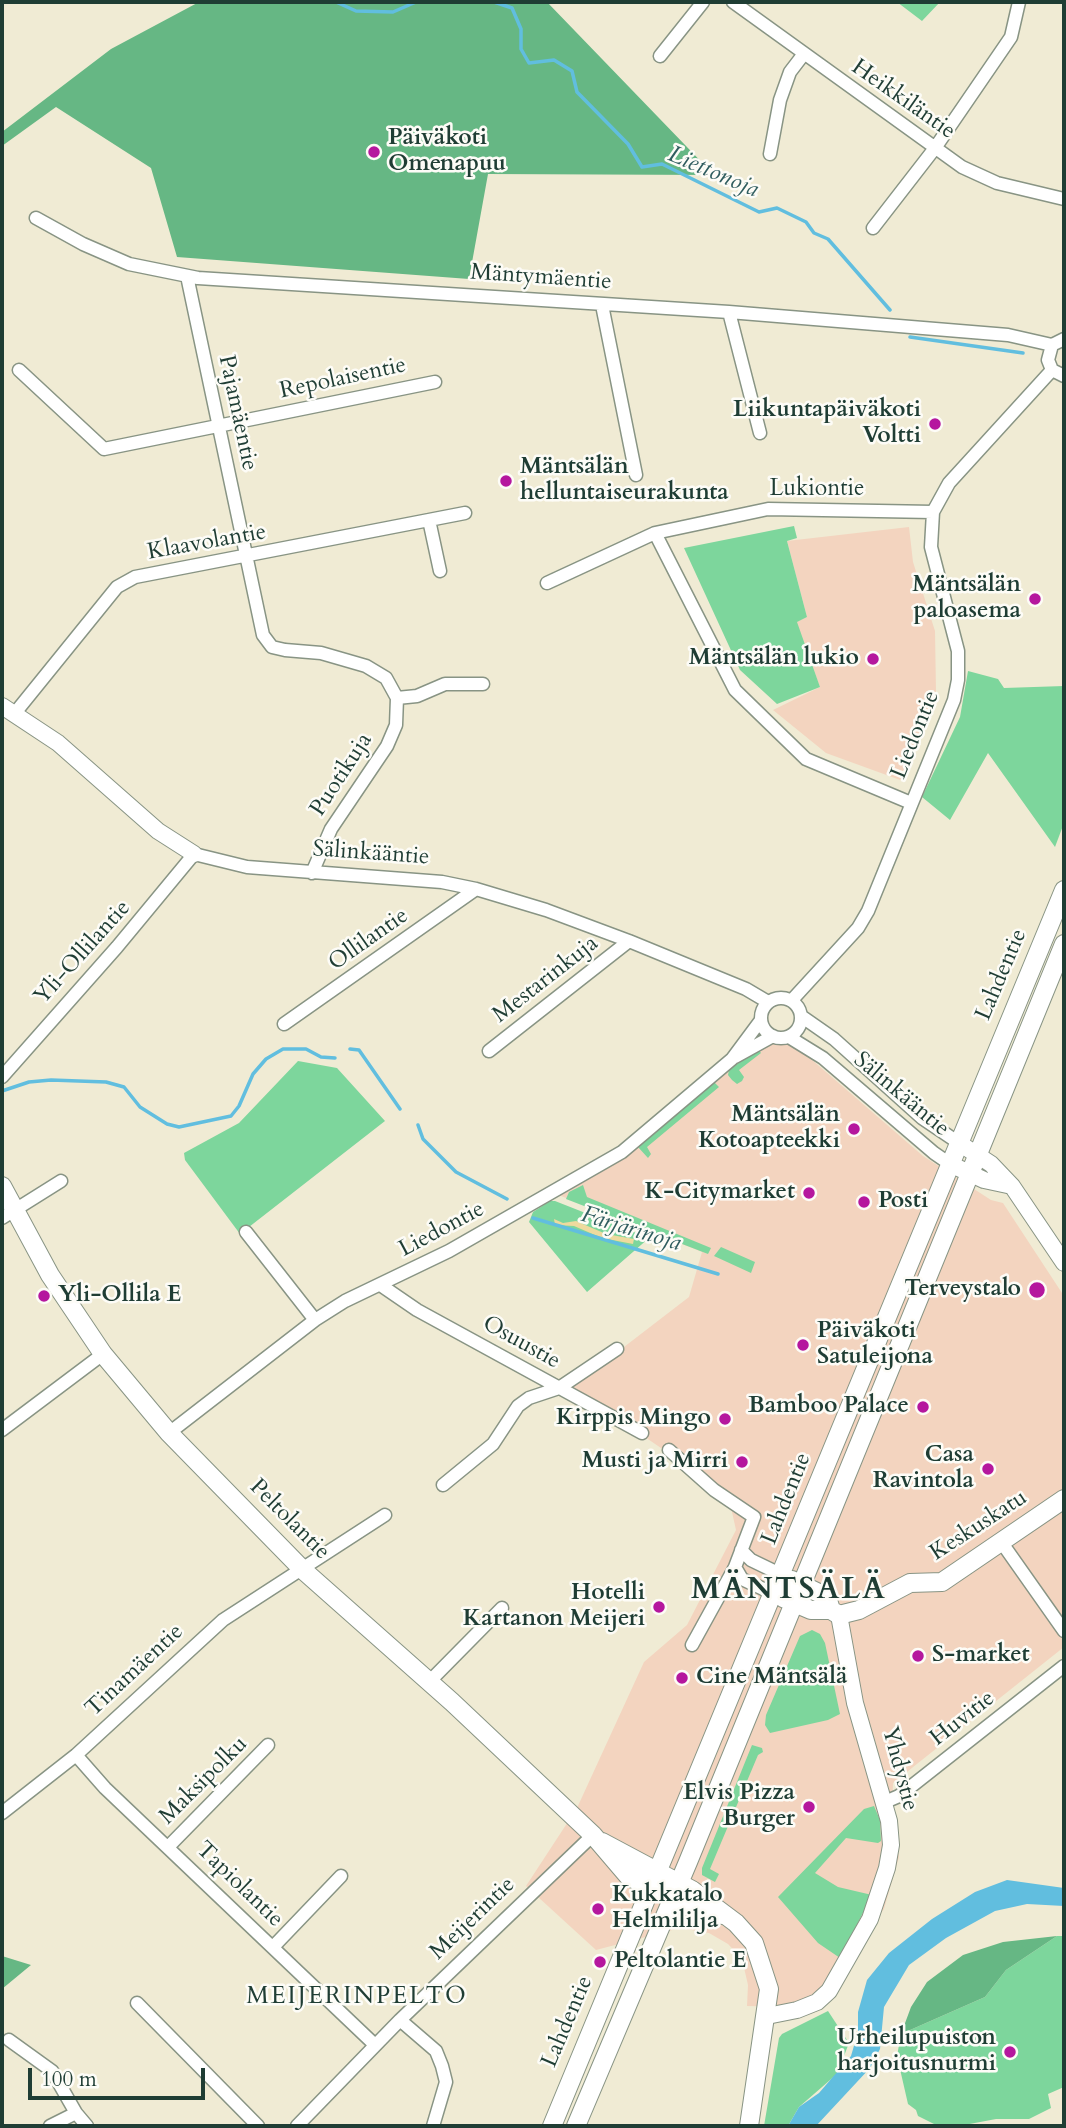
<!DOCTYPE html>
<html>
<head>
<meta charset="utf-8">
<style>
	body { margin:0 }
	#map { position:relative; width:1066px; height:2128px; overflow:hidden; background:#f0ebd4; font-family:Cardo,serif }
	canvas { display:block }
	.frame { position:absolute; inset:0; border:4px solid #1f3d34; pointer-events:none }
	.scale { position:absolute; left:28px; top:2068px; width:177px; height:32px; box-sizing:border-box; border:4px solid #1f3d34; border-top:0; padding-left:9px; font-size:21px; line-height:24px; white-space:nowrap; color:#1f3d34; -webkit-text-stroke:5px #fdfcf7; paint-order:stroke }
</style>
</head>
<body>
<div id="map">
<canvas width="1066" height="2128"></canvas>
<div class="frame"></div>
<div class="scale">100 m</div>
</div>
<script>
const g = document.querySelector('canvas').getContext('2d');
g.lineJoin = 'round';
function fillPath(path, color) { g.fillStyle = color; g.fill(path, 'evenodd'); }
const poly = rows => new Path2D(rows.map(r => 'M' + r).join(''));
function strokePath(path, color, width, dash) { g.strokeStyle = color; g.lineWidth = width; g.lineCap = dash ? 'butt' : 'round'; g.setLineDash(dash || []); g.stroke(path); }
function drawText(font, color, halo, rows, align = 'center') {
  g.font = font + ' Cardo,serif'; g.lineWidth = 5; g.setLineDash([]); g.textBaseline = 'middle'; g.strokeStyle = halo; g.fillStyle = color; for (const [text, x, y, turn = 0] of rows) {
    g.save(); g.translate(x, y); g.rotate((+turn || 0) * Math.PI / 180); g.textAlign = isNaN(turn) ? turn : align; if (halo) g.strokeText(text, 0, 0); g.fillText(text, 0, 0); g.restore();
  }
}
fillPath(poly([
	[909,527,913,562,935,631,936,692,903,781,826,753,773,710,820,687,796,622,807,617,787,541],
	[762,1033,777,1041,789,1040,923,1156,991,1200,1003,1203,1062,1293,1064,1291,1064,1647,893,1783,892,1812,899,1857,884,1909,819,1997,789,2007,747,2006,748,1985,742,1959,728,1944,709,1933,680,1928,596,1950,526,1886,577,1808,644,1662,687,1625,736,1530,728,1494,572,1387,689,1297,702,1252,556,1194,731,1062]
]), '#f3d4bf');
fillPath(poly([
	[897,2,940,2,922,21],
	[794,526,797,538,787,541,807,617,797,622,820,687,777,704,740,670,684,548],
	[968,671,998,679,1004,688,1064,686,1064,823,1055,847,988,753,950,820,922,797,960,717],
	[758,1049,761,1053,739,1070,744,1077,742,1081,737,1084,732,1080,728,1075,729,1070],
	[298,1061,337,1068,385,1121,240,1234,185,1160,184,1153,239,1123],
	[714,1082,719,1087,647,1147,651,1154,648,1158,638,1147],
	[583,1185,587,1197,711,1248,708,1254,566,1199,569,1192],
	[550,1201,555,1201,649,1238,587,1292,529,1222,533,1212],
	[721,1247,755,1262,751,1273,714,1256],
	[812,1630,820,1634,825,1643,840,1714,828,1720,770,1733,765,1725,766,1715,800,1636],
	[752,1745,762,1748,763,1752,758,1755,710,1869,719,1874,715,1882,702,1875,702,1868],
	[874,1806,880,1820,881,1841,878,1843,846,1838,815,1873,838,1887,872,1895,840,1958,818,1943,778,1897,864,1809],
	[1057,1936,1064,1936,1064,2087,1048,2094,1051,2108,1029,2119,996,2119,959,2126,938,2126,918,2116,916,2110,908,2104,897,2056,901,2034,985,1997,1006,1970],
	[828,2011,849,2043,837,2074,799,2107,788,2126,764,2126,779,2038,782,2034]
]), '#7dd69c');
fillPath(poly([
	[199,2,547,2,714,175,488,174,469,279,177,257,151,168,56,107,2,146,2,132,111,49],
	[1057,1936,1006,1970,985,1997,901,2034,911,2007,927,1982,963,1955,1003,1942],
	[2,1956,31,1965,2,1989]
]), '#66b784');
fillPath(poly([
	[554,1219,563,1223,576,1221,606,1234,634,1239,633,1244,602,1238,574,1226,555,1225]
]), '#eeda9e');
fillPath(poly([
	[1007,1880,1064,1888,1064,1906,1027,1904,995,1911,946,1938,909,1965,884,2007,880,2049,870,2068,816,2126,788,2126,799,2107,819,2093,851,2056,858,2032,858,2012,867,1980,889,1953,932,1919,975,1892]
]), '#61bedf');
strokePath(poly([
	[336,2,356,11,393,12,416,2],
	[494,2,512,8,521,29,521,49,529,63,554,60,572,71,577,92,628,144,642,167,662,164,759,212,777,208,806,222,814,233,828,239,890,310],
	[910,337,1023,353],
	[350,1049,359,1050,400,1109],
	[2,1091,29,1082,51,1080,106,1082,124,1087,140,1107,167,1124,179,1127,231,1116,239,1106,253,1074,266,1059,283,1049,306,1049,321,1057,335,1058],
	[418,1125,423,1139,456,1172,507,1199],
	[533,1218,718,1274]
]), '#61bedf', 3.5);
const minor = poly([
	[733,2,962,167,997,183,1064,199],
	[660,56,703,2],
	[770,154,780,100,790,72,803,55],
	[36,218,83,244,129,264,198,278,729,312,1008,335,1052,345],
	[873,228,935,148,1011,37,1019,2],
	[187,276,263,635,272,647,285,650,321,653,366,666,386,678,397,698,417,696,445,684,483,684],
	[602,305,636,475],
	[729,312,760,433],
	[1064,339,1052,345,1048,360,1052,370,1064,376],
	[19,370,104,449,435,382],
	[429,520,440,571],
	[655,533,735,690,806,759,911,803],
	[547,583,655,533,768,509,933,512],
	[15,713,117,587,135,577,465,513],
	[312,873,331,829,387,746,396,725,397,698],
	'761 1018a20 20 0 1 1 40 0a20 20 0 1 1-40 0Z',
	[792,1000,858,928,868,911,954,700,958,680,958,651,931,547,933,512,949,483,1052,370],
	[801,1016,834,1039,922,1118,959,1143],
	[284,1024,476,889],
	[789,1037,823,1058,934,1153,950,1164],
	[489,1051,629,941],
	[735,1057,773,1036],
	[2,1077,117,947,194,854,247,867,442,882,476,889,546,910,629,941,746,989,768,1002],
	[2,1218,61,1181],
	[246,1232,315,1320],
	[382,1286,417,1310,642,1433],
	[2,1430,103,1354],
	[169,1433,315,1320,345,1301,449,1251,622,1152,732,1059,761,1020],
	[669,1450,714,1490,754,1517,735,1567,692,1645],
	[443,1485,493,1444,518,1406,529,1398,559,1388,617,1349],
	[1002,1543,1064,1631],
	[741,1550,751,1560,782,1575],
	[735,1567,742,1579,774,1594],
	[429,1682,502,1608],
	[76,1755,105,1788,375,2045],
	[885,1802,899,1796,1064,1666],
	[2,1813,76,1755,223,1620,385,1515],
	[169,1846,268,1745],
	[273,1947,341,1876],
	[137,2003,258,2126],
	[400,2020,436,2051,442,2066,446,2082,433,2126],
	[9,2040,52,2071,76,2113],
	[50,2126,76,2113,87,2126],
	[297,2126,400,2020,593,1835]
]);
const tertiary = poly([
	[2,706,58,743,158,831,194,854],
	[959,1143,991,1164,1012,1186,1064,1263],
	[950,1164,984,1180,1012,1186],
	[767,2016,797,2010,817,2002,829,1991,870,1919,887,1868,891,1845,889,1821,855,1703,839,1615]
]);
const secondary = poly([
	[2,1186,50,1275,103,1354,169,1433,303,1570,452,1702,593,1835,628,1876,686,1906,723,1915],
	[792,1580,827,1597,831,1610],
	[783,1598,811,1610,831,1610,839,1615,859,1610,910,1583,942,1582,1064,1499],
	[602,1842,692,1890,736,1923,754,1943,769,1989,749,2126],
	[552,2126,1064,890],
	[576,2126,688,1862,1064,944]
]);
strokePath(minor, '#889484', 15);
strokePath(tertiary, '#889484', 18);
strokePath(secondary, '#889484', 20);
strokePath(minor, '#fff', 12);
strokePath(tertiary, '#fff', 16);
strokePath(secondary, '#fff', 18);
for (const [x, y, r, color] of [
	[374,152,7,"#b5179e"],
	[935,424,7,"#b5179e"],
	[506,481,7,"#b5179e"],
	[1035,599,7,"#b5179e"],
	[873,659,7,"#b5179e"],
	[854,1129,7,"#b5179e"],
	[809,1193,7,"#b5179e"],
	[864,1202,7,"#b5179e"],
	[1037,1290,9,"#b5179e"],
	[44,1296,7,"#b5179e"],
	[803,1345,7,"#b5179e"],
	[923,1407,7,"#b5179e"],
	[725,1419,7,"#b5179e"],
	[742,1462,7,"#b5179e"],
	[988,1469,7,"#b5179e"],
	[659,1607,7,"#b5179e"],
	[918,1656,7,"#b5179e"],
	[682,1678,7,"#b5179e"],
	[809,1807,7,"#b5179e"],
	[598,1909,7,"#b5179e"],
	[600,1962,7,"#b5179e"],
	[1010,2052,7,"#b5179e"]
]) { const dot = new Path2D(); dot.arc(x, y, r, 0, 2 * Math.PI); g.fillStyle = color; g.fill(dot); strokePath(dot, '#fdfcf7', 2.5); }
drawText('23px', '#1f3d34', '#fdfcf7', [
	["Heikkiläntie",903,100,35],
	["Mäntymäentie",541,278,4],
	["Repolaisentie",343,379,-12],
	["Pajamäentie",237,413,78],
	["Lukiontie",817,490],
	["Klaavolantie",207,543,-10],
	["Liedontie",916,735,-68],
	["Puotikuja",342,775,-57],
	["Sälinkääntie",371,854,4],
	["Ollilantie",369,940,-35],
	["Yli-Ollilantie",83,953,-48],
	["Lahdentie",1002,975,-67],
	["Mestarinkuja",546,980,-38],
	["Sälinkääntie",901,1095,40],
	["Liedontie",442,1230,-28],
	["Osuustie",521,1343,29],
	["Lahdentie",787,1499,-68],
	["Peltolantie",289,1520,45],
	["Keskuskatu",979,1526,-33],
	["Tinamäentie",135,1671,-43],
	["Huvitie",963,1719,-38],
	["Yhdystie",899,1769,75],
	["Maksipolku",204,1781,-45],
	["Tapiolantie",239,1885,44],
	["Meijerintie",473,1919,-44],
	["Lahdentie",568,2022,-67]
]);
drawText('bold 23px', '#1f3d34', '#fdfcf7', [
	["Päiväkoti",388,139,"left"],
	["Omenapuu",388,165,"left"],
	["Liikuntapäiväkoti",921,411],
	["Voltti",921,437],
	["Mäntsälän",520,468,"left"],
	["helluntaiseurakunta",520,494,"left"],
	["Mäntsälän",1021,586],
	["paloasema",1021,612],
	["Mäntsälän lukio",859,659],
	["Mäntsälän",840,1116],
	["Kotoapteekki",840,1142],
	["K-Citymarket",795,1193],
	["Posti",878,1202,"left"],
	["Terveystalo",1021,1290],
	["Yli-Ollila E",58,1296,"left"],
	["Päiväkoti",817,1332,"left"],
	["Satuleijona",817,1358,"left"],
	["Bamboo Palace",909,1407],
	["Kirppis Mingo",711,1419],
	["Casa",974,1456],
	["Ravintola",974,1482],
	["Musti ja Mirri",728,1462],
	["Hotelli",645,1594],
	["Kartanon Meijeri",645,1620],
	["S-market",932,1656,"left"],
	["Cine Mäntsälä",696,1678,"left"],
	["Elvis Pizza",795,1794],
	["Burger",795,1820],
	["Kukkatalo",612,1896,"left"],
	["Helmililja",612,1922,"left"],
	["Peltolantie E",614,1962,"left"],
	["Urheilupuiston",996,2039],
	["harjoitusnurmi",996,2065]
], 'right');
drawText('italic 24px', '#305d5f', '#fdfcf7', [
	["Liettonoja",713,173,23],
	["Färjärinoja",631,1230,17]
]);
g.letterSpacing = '2px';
drawText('24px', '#1f3d34', '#fdfcf7', [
	["MEIJERINPELTO",357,1997]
]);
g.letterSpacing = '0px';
g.letterSpacing = '2px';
drawText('bold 30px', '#1f3d34', '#fdfcf7', [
	["MÄNTSÄLÄ",789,1591]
]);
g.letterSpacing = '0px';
</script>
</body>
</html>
